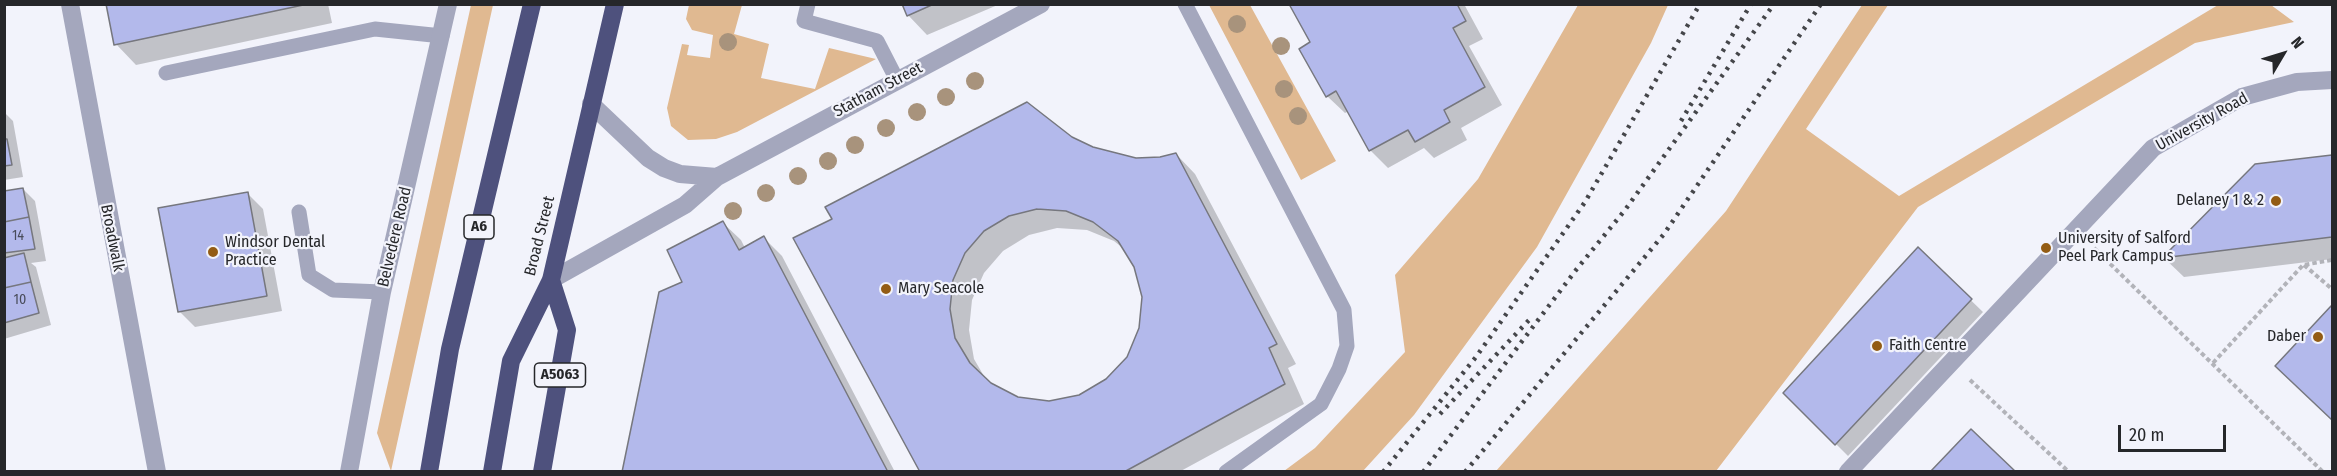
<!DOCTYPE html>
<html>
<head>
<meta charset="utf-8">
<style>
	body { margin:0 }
	#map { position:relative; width:2337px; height:476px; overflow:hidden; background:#f2f3fb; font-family:"Fira Sans Condensed",sans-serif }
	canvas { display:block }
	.frame { position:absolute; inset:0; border:6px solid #26272a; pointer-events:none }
	.north { position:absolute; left:2253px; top:24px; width:60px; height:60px; -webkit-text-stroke:4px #f2f3fb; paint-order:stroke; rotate:52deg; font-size:16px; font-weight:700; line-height:24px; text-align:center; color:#26272a }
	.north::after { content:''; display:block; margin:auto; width:21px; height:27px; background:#26272a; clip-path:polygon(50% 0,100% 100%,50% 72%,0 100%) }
	.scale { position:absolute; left:2118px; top:425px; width:108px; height:27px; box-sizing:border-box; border:3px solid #26272a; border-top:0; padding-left:8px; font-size:18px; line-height:21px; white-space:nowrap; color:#26272a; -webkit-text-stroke:4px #f2f3fb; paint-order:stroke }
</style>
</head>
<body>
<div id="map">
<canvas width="2337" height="476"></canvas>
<div class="frame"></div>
<div class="north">N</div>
<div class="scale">20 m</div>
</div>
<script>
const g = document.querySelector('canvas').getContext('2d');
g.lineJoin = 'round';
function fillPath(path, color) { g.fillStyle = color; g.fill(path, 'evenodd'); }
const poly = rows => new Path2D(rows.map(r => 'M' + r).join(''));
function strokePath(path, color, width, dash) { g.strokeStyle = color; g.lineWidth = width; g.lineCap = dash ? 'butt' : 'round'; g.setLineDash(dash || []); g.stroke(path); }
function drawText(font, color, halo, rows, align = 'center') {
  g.font = font + ' "Fira Sans Condensed",sans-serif'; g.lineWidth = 4.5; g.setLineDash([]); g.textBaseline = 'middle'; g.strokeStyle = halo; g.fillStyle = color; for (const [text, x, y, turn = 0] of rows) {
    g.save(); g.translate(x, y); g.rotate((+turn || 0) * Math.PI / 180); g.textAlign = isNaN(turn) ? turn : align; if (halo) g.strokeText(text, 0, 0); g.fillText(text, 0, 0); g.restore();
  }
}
fillPath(poly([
	[471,5,493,5,391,471,377,433],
	[689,5,742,5,734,34,769,44,761,78,815,89,829,48,876,59,737,132,716,139,688,140,671,126,667,108,682,44,689,45,687,55,710,58,713,35,692,30,686,19],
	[1209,5,1250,5,1336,161,1301,180],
	[1578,5,1668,5,1651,43,1537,247,1414,415,1363,471,1284,471,1315,448,1405,352,1395,275,1478,179],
	[1862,5,1888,5,1806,129,1899,196,2218,5,2271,5,2294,22,2195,43,1918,207,1716,471,1496,471,1726,211]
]), '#e0b991');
fillPath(poly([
	[107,4,328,4,332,23,136,65,116,44],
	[903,4,1000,4,927,35,908,15],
	[1291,4,1464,4,1483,39,1469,46,1502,105,1461,128,1467,140,1434,158,1424,148,1388,168,1370,150,1349,111,1345,113,1327,96,1312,43],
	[4,112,13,121,23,177,4,180],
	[1071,138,1092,148,1136,159,1161,159,1176,154,1195,174,1296,364,1288,368,1304,404,1179,472,922,472,796,239],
	[1057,228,1087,230,1114,241,1124,249,1135,267,1143,297,1140,328,1128,357,1107,381,1080,396,1049,403,1018,399,988,383,974,359,969,330,972,300,984,273,1003,251,1029,235],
	[2332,157,2332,259,2184,277,2164,258,2255,166],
	[23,189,35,201,46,261,31,263,36,267,51,325,4,339,4,193],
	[247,193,263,209,282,311,195,327,179,311],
	[723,223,741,240,745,248,764,238,782,256,895,472,624,472,684,282],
	[1918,249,1983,312,1848,456,1785,393],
	[2331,309,2332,310,2332,419,2297,386]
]), '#0003');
const building = poly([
	[106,4,308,4,114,45,106,4],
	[902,4,934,4,907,16,902,4],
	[1289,4,1457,4,1466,21,1453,28,1485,87,1444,110,1450,122,1415,142,1408,130,1369,151,1336,91,1326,97,1299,49,1310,42,1289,4],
	[1027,102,1072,137,1093,147,1136,158,1160,157,1176,153,1277,344,1269,348,1285,384,1124,472,920,472,793,238,832,219,825,207,1027,102],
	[1037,209,1066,211,1093,222,1118,241,1134,267,1142,297,1139,328,1127,357,1106,379,1079,395,1049,401,1018,397,991,383,970,363,955,338,950,309,953,280,965,253,984,231,1009,216,1037,209],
	[4,139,7,139,12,165,4,166,4,139],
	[2332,155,2332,237,2162,258,2255,164,2332,155],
	[23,188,29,217,4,222,4,191,23,188],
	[248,192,267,296,178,312,158,208,248,192],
	[29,217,35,249,4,253,4,222,29,217],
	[723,221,739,250,764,236,888,472,622,472,659,292,682,282,667,250,723,221],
	[1918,247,1972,299,1835,445,1783,393,1918,247],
	[24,253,31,282,4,288,4,258,24,253],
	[31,282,39,313,4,323,4,288,31,282],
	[2331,306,2332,308,2332,420,2275,366,2331,306],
	[1971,429,2016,472,1930,472,1971,429]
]);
fillPath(building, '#b3b9eb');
strokePath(building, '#76777e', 1.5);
strokePath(poly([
	[2094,248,2323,472],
	[2304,265,2332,289],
	[2213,363,2303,265,2332,260],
	[1970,380,2069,472]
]), '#b2b3b9', 4, [4.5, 3]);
strokePath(poly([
	[808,4,804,21,877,41,897,80],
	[1185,4,1344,310,1347,346,1339,369,1321,404,1226,472],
	[166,73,375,29,442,36],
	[299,212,309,275,333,290,382,292]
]), '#a4a7bd', 15);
strokePath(poly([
	[70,4,157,472],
	[591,104,648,158,664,168,680,174,717,177],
	[551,280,685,205,717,177,1041,4],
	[349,472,382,292,448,4],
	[1848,472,2153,148,2242,97,2297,82,2332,80]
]), '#a4a7bd', 18);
strokePath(poly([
	[429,472,450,349,532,4],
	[492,472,511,361,551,280,615,4],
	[542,472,567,330,551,280]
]), '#4e517d', 18);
strokePath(poly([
	[1681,121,1751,4],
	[1440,414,1531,318],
	[1383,472,1476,357,1585,202,1700,4],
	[1423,472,1576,270,1625,210,1774,4],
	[1465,472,1664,234,1821,4]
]), '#45464a', 4.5, [3, 6]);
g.fillStyle = '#a8937c';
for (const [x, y] of [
	[1237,24],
	[728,42],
	[1281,46],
	[975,81],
	[1284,89],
	[946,97],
	[917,112],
	[1298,116],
	[886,128],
	[855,145],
	[828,161],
	[798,176],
	[766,193],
	[733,211]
]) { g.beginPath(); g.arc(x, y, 9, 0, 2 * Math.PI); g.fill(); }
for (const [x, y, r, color] of [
	[2276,201,6,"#935c14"],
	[2046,248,6,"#935c14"],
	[213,252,6,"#935c14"],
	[886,289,6,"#935c14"],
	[2318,337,6,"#935c14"],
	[1877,346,6,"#935c14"]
]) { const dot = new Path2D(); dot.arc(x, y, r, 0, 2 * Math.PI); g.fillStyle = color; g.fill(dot); strokePath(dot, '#f2f3fb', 2); }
drawText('14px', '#494c5a', null, [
	["14",18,236],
	["10",20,300]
]);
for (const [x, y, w] of [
	[479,227,30],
	[560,375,51]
]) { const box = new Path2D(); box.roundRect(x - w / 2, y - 12, w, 24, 4.5); g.fillStyle = '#f2f3fb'; g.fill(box); strokePath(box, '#26272a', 1.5); }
drawText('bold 15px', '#26272a', null, [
	["A6",479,227],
	["A5063",560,375]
]);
drawText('16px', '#26272a', '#f2f3fb', [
	["Statham Street",878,90,-28],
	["University Road",2202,122,-29],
	["Broad Street",540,236,-76],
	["Belvedere Road",395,237,-77],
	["Broadwalk",112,238,79]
]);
drawText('16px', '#26272a', '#f2f3fb', [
	["Delaney 1 & 2",2264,201,"right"],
	["University of Salford",2058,239],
	["Peel Park Campus",2058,257],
	["Windsor Dental",225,243],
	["Practice",225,261],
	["Mary Seacole",898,289],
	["Daber",2306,337,"right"],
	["Faith Centre",1889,346]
], 'left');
</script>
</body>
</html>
